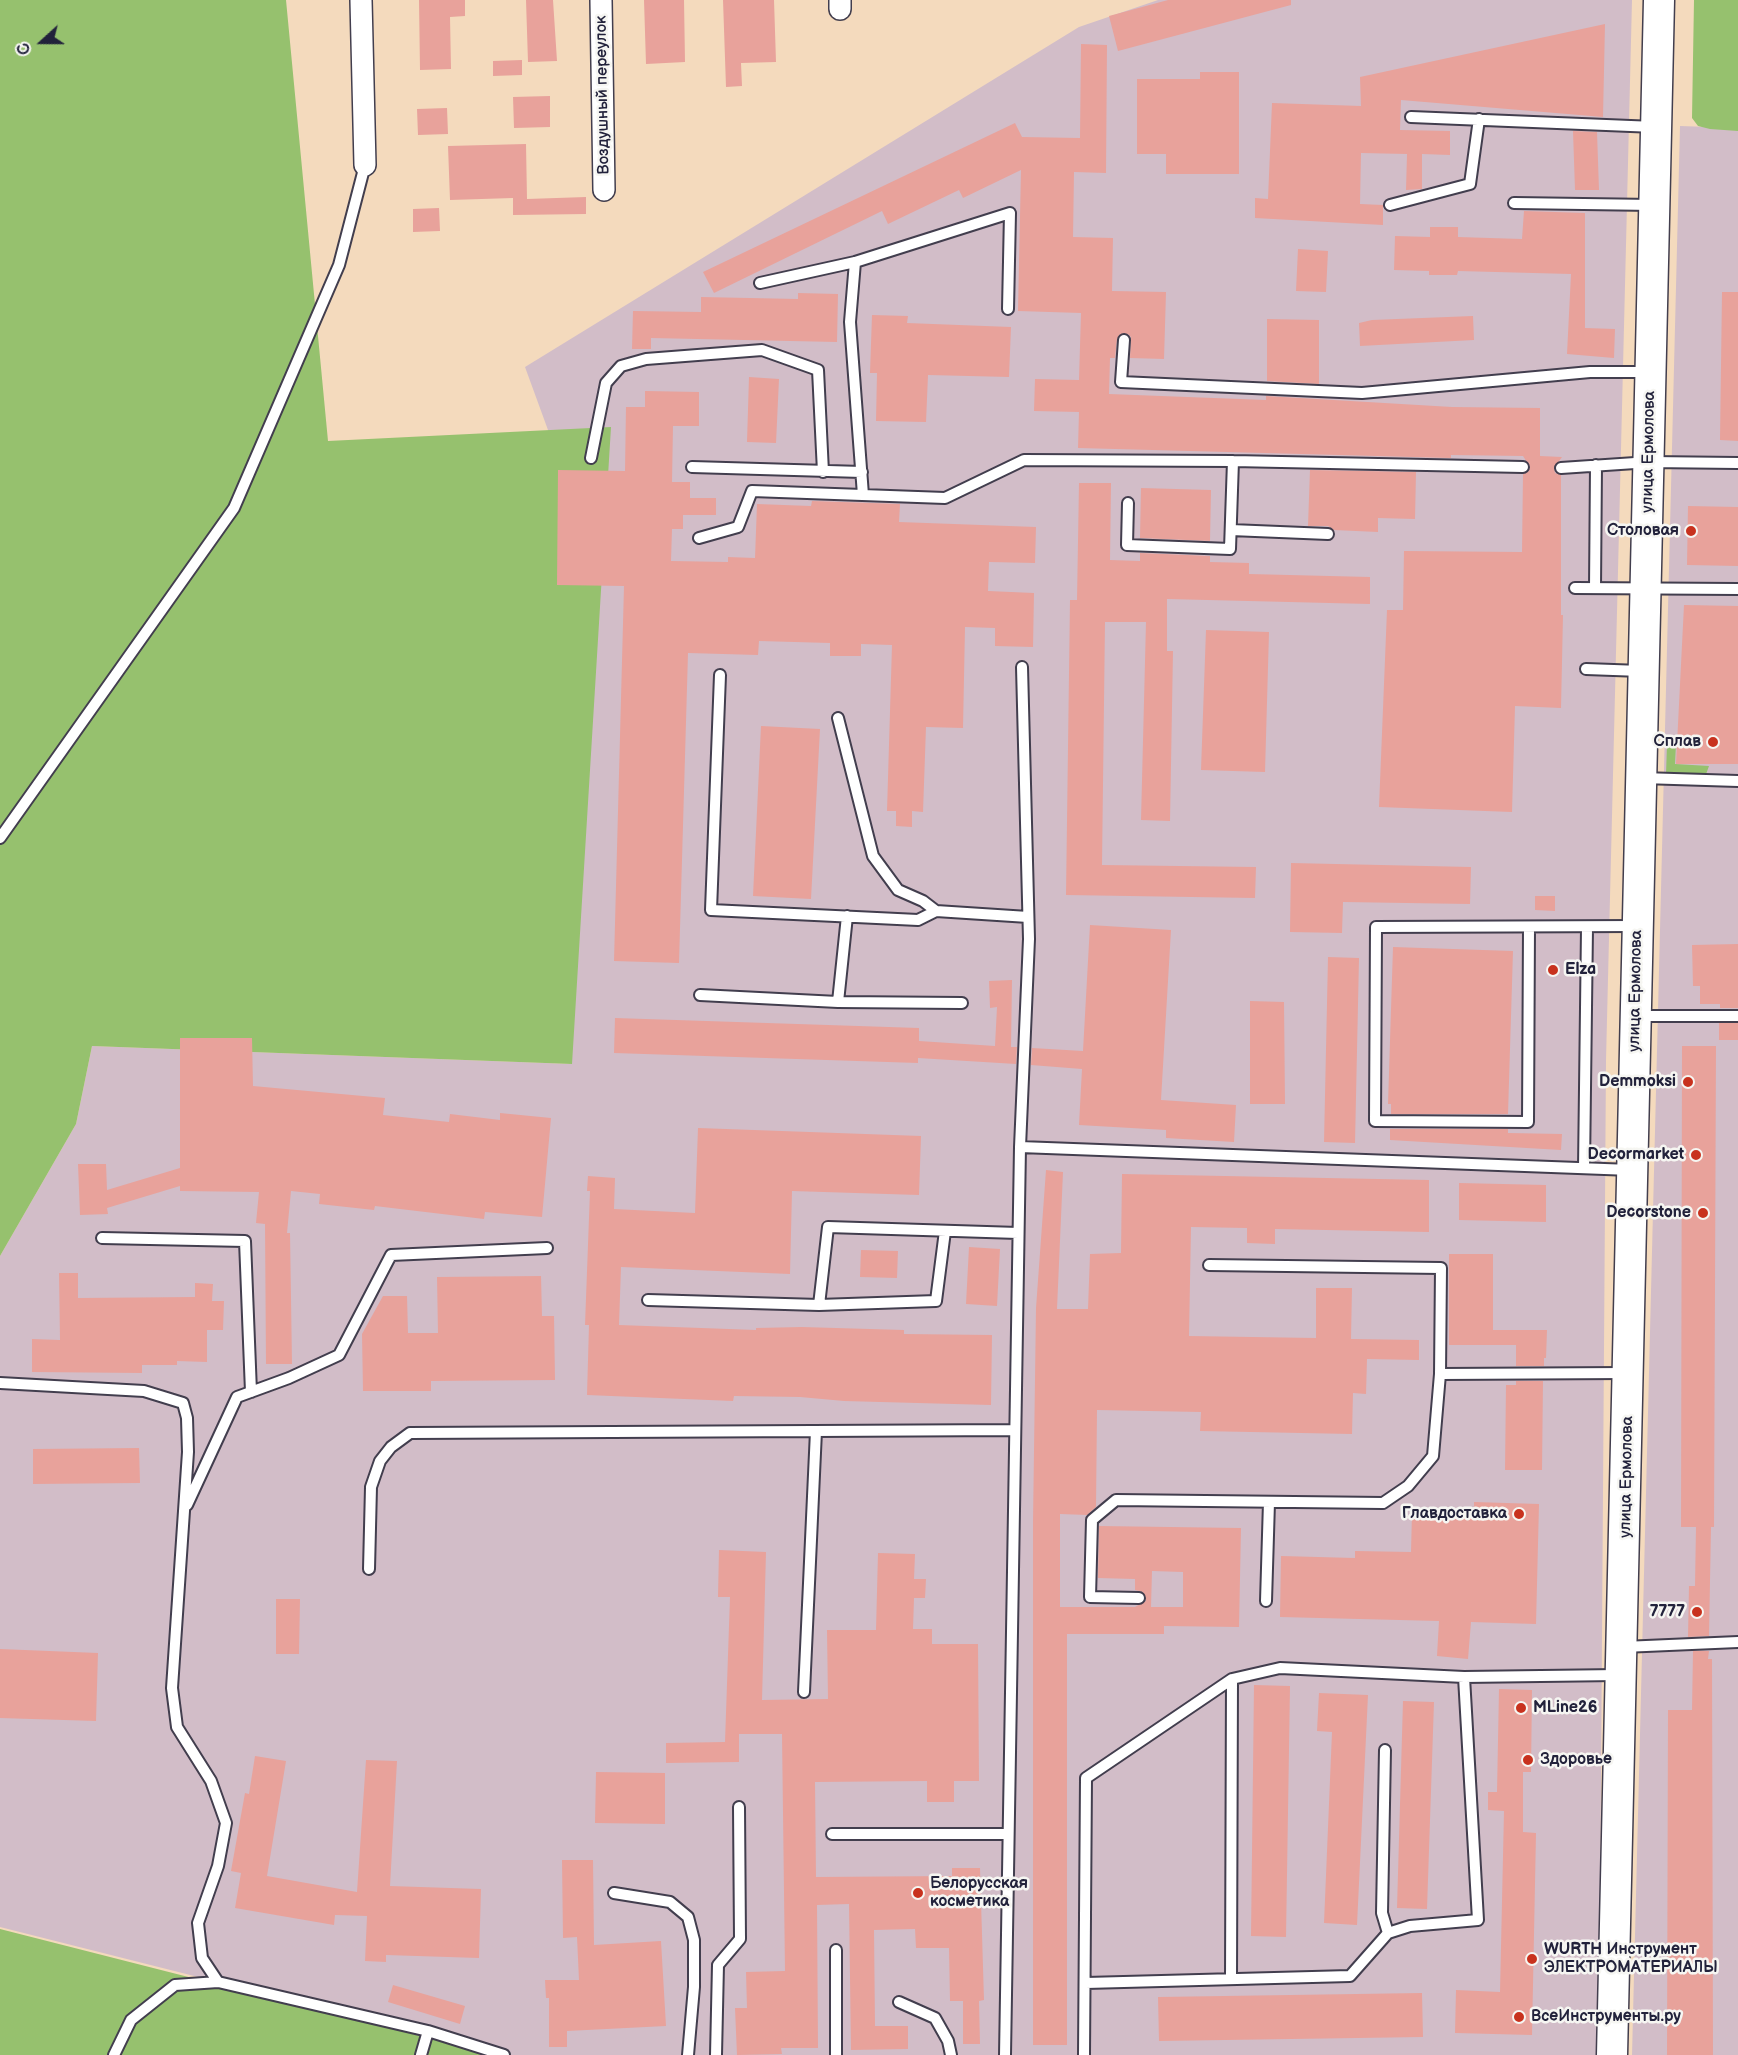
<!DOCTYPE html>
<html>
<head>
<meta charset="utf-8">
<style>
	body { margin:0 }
	#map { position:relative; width:1738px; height:2055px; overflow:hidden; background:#f4dabd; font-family:"Balsamiq Sans",sans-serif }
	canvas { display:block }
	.north { position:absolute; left:12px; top:12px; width:60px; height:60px; -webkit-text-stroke:4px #f6f6f2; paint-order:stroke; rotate:249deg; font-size:16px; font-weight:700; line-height:24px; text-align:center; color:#22223b }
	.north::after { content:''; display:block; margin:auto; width:21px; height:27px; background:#22223b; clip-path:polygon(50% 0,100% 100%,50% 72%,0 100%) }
</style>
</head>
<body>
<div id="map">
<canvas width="1738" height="2055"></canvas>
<div class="north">С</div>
</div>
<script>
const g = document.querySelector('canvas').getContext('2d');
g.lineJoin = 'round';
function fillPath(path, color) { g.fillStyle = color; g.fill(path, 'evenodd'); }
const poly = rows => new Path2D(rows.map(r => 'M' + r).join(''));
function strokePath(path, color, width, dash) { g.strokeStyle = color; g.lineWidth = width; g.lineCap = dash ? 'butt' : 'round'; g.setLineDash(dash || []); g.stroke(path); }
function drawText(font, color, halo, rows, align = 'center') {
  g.font = font + ' "Balsamiq Sans",sans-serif'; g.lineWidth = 5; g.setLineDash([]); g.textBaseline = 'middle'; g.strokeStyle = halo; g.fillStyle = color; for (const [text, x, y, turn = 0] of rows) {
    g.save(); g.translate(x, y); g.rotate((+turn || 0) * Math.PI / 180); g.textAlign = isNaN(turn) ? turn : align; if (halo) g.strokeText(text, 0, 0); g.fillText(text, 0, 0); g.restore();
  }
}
fillPath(poly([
	[1158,0,1632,0,1606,1060,1600,1922,1596,2055,471,2055,218,1982,0,1927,0,1256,76,1124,92,1046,572,1064,548,430,525,367,1079,27],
	[1680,126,1738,128,1738,2055,1632,2055]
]), '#d2bdc8');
fillPath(poly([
	[0,0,286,0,328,441,611,427,572,1064,92,1046,76,1124,0,1256],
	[1694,0,1738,0,1738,131,1710,129,1698,126,1692,118],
	[1667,744,1676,744,1675,764,1709,766,1705,777,1666,775],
	[0,1929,428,2038,491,2055,0,2055]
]), '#96c16e');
fillPath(poly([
	[419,0,465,0,465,16,450,17,451,69,420,70],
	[526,0,553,0,557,61,528,62],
	[644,0,684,0,685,62,646,64],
	[723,0,774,0,776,62,741,63,742,86,726,87],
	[1168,0,1291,0,1291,5,1118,51,1109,16],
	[1605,24,1603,117,1401,100,1400,130,1450,131,1450,155,1422,154,1422,189,1406,190,1407,154,1361,153,1360,204,1383,205,1383,225,1255,218,1255,198,1268,199,1272,103,1361,106,1360,77],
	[1081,44,1107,45,1106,173,1074,172,1073,237,1113,238,1112,291,1166,292,1164,359,1130,358,1131,337,1128,334,1120,334,1117,339,1115,358,1110,358,1109,394,1266,400,1266,396,1452,407,1540,408,1540,456,1562,457,1554,468,1555,473,1561,475,1561,615,1563,615,1561,708,1515,706,1512,812,1379,807,1387,610,1403,610,1404,551,1522,552,1523,474,1529,471,1530,467,1523,456,1451,455,1451,458,1078,448,1079,412,1034,411,1035,379,1079,380,1081,313,1018,311,1021,170,963,198,959,190,888,224,882,211,714,293,703,272,1015,123,1022,137,1080,138],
	[522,60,522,75,493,76,493,61],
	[1200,72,1239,72,1239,174,1166,174,1166,154,1137,154,1137,79,1200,79],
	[550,96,550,127,514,128,513,97],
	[447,108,448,134,418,135,417,109],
	[1573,131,1597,132,1599,190,1575,190],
	[526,144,527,199,586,197,586,214,513,215,513,198,450,200,448,146],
	[439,208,440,231,413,232,413,209],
	[1524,211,1585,213,1585,328,1615,329,1614,358,1567,354,1571,274,1458,271,1457,275,1429,275,1429,271,1394,270,1395,236,1430,237,1430,227,1458,227,1458,237,1522,239],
	[1298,249,1328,251,1326,292,1296,291],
	[1722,292,1738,292,1738,441,1720,440],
	[798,293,838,294,837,342,651,338,651,349,632,349,633,311,701,312,701,297,798,299],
	[872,315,908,316,907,323,1011,327,1009,377,928,375,926,422,876,421,877,373,870,373],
	[1473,316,1474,340,1360,346,1359,323,1372,320],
	[1267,319,1319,320,1319,384,1267,381],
	[749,377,779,379,776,443,747,442],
	[645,391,699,392,699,426,673,426,672,482,690,482,690,498,716,498,716,515,683,515,683,529,672,529,671,561,728,562,728,557,755,558,757,504,811,506,812,501,900,504,899,522,1036,527,1035,563,989,562,988,591,1034,593,1033,647,995,646,995,628,965,627,963,728,926,727,923,812,912,811,912,827,896,826,896,811,887,811,892,645,861,644,861,656,830,656,830,643,759,641,758,655,688,653,679,963,614,961,624,586,557,585,558,470,625,471,626,407,645,407],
	[1310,470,1416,472,1415,519,1378,518,1378,532,1334,530,1328,526,1308,526],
	[1079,483,1111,483,1110,560,1140,561,1140,553,1210,556,1210,562,1249,563,1249,574,1370,577,1370,604,1167,599,1167,651,1173,651,1170,821,1141,820,1146,622,1105,622,1102,865,1256,867,1255,898,1066,895,1070,600,1077,600],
	[1141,488,1211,490,1210,541,1140,538],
	[1688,506,1738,507,1738,566,1687,565],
	[1684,605,1738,606,1738,764,1676,764],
	[1206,630,1269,632,1265,772,1201,770],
	[761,726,820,729,811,899,753,896],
	[1291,863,1471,867,1470,904,1343,902,1342,933,1290,932],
	[1535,896,1555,896,1555,911,1535,910],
	[1090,925,1171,930,1161,1100,1236,1105,1234,1142,1166,1138,1166,1130,1079,1125,1082,1069,1031,1065,1032,1048,1083,1051],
	[1738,944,1738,1008,1720,1008,1720,1004,1700,1004,1700,986,1693,986,1692,945],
	[1393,947,1513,951,1508,1114,1391,1114,1391,1104,1388,1104],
	[1328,957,1359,958,1355,1143,1324,1142],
	[1012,980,1011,1047,1017,1047,1016,1064,918,1058,918,1063,614,1053,615,1018,919,1028,919,1041,995,1046,997,1007,990,1008,989,981],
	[1250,1001,1284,1002,1285,1104,1250,1104],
	[1719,1023,1738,1023,1738,1040,1719,1040],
	[180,1038,252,1038,253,1086,385,1098,383,1115,449,1122,450,1114,500,1120,500,1113,551,1118,542,1217,485,1212,484,1219,375,1206,374,1210,319,1204,320,1194,291,1191,287,1233,290,1233,292,1364,266,1364,265,1224,256,1223,259,1192,180,1191,180,1186,107,1208,108,1214,80,1215,78,1164,106,1164,107,1190,180,1168],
	[1682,1046,1716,1046,1714,1527,1711,1527,1709,1636,1688,1637,1689,1586,1695,1586,1696,1527,1681,1527],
	[698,1128,921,1136,919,1195,792,1191,790,1274,621,1267,619,1325,756,1330,756,1328,802,1327,904,1330,904,1334,992,1335,991,1405,844,1401,800,1397,734,1396,733,1401,587,1395,589,1325,585,1325,590,1191,587,1191,588,1176,615,1178,614,1209,695,1213],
	[1390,1129,1508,1129,1508,1133,1562,1134,1561,1150,1390,1140],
	[1046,1170,1063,1172,1057,1309,1088,1309,1090,1254,1121,1253,1122,1174,1429,1180,1429,1232,1275,1229,1275,1244,1247,1243,1247,1228,1191,1227,1189,1336,1316,1338,1316,1288,1352,1288,1351,1339,1419,1340,1419,1360,1367,1359,1366,1394,1353,1393,1352,1434,1200,1431,1201,1412,1097,1410,1096,1507,1087,1515,1060,1514,1060,1607,1135,1607,1146,1601,1143,1592,1135,1590,1135,1579,1098,1578,1099,1526,1241,1528,1239,1627,1164,1626,1164,1634,1067,1634,1067,2045,1033,2045,1033,1522,1036,1308],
	[1152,1571,1183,1572,1183,1607,1151,1607],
	[1459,1183,1546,1185,1546,1222,1459,1220],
	[969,1247,1000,1249,997,1306,966,1304],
	[861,1250,898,1251,897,1278,860,1277],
	[1449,1254,1493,1254,1493,1330,1547,1330,1546,1358,1544,1358,1544,1366,1516,1366,1516,1345,1449,1345],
	[59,1273,78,1273,78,1298,195,1297,195,1283,213,1284,212,1301,224,1301,223,1330,207,1330,207,1362,177,1361,177,1365,142,1365,142,1373,32,1372,32,1339,60,1340],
	[541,1276,542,1316,554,1316,555,1380,431,1381,431,1391,363,1391,362,1334,383,1296,407,1296,408,1333,438,1333,437,1277],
	[1516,1381,1543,1381,1542,1470,1505,1470,1506,1385,1516,1385],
	[139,1448,140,1483,33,1484,33,1449],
	[1474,1502,1539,1504,1536,1624,1471,1622,1468,1659,1437,1656,1439,1621,1280,1617,1281,1556,1355,1558,1355,1551,1411,1552,1412,1513,1474,1515],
	[719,1550,766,1552,762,1700,828,1699,827,1630,876,1630,878,1553,915,1554,914,1579,926,1579,925,1598,914,1598,913,1629,932,1629,932,1644,978,1644,979,1781,954,1781,954,1802,927,1802,927,1781,815,1782,816,1877,952,1876,952,1868,980,1868,984,2000,979,2001,980,2044,963,2044,963,2001,950,2001,949,1948,916,1948,915,1929,874,1930,875,2026,908,2026,908,2049,851,2050,849,1904,817,1905,818,2048,781,2048,782,2054,737,2055,735,2008,747,2008,746,1972,785,1971,782,1734,739,1734,739,1762,666,1763,666,1743,725,1742,730,1597,718,1597],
	[276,1599,300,1599,299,1654,276,1654],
	[0,1649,98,1653,96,1721,0,1718],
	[1693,1651,1709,1651,1708,1659,1712,1659,1713,2055,1667,2055,1668,1710,1692,1710],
	[1254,1685,1290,1686,1286,1937,1251,1936],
	[1499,1689,1532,1690,1531,1772,1523,1772,1523,1832,1536,1833,1532,2035,1455,2033,1456,1990,1500,1992,1504,1811,1488,1810,1488,1792,1497,1792],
	[1319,1693,1368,1695,1357,1925,1324,1923,1332,1732,1317,1731],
	[1403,1701,1434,1702,1427,1909,1397,1908],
	[255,1756,286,1761,267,1876,357,1892,366,1760,397,1761,390,1886,481,1889,479,1958,386,1955,386,1962,365,1961,367,1916,335,1915,334,1925,235,1908,241,1873,231,1871,245,1793,249,1794],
	[596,1772,665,1773,665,1824,595,1823],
	[562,1860,593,1860,594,1945,661,1941,666,2026,567,2031,567,2047,549,2047,549,1998,546,1998,545,1980,579,1980,577,1937,563,1938],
	[393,1985,465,2006,460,2024,388,2002],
	[1422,1993,1423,2037,1159,2041,1158,1997]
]), '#e8a29b');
const lane = poly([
	[1411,117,1655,127],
	[1514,203,1653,205],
	[1390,205,1470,184,1479,119],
	[855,262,850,322,863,495],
	[760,283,855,262,1010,213,1008,309],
	[1124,340,1121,382,1362,393,1590,372,1648,372],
	[591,458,606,383,621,366,646,359,762,350,818,370,823,472],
	[692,467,862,472],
	[1561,468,1650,462,1738,463],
	[1128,503,1127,545,1230,549,1233,461],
	[1231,530,1328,534],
	[699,538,738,527,752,491,945,498,1024,460,1233,461,1523,467],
	[1575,588,1738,589],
	[1595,588,1596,465],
	[1022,667,1029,939,1020,1147,1631,1170],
	[1586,669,1641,671],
	[720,675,711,910,918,920,936,911,1028,917],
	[838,718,873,856,898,890,923,901,936,911],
	[1642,778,1738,781],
	[0,838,234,508,339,265,365,165],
	[1529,928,1528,1122,1375,1121,1376,927,1636,926],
	[700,995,838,1002,962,1003],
	[838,1002,847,916],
	[1636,1016,1738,1016],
	[1584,1168,1587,928],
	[102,1238,245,1241,251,1392],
	[1209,1265,1441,1268,1440,1374],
	[648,1300,819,1305,936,1301,945,1231],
	[819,1305,828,1227,1018,1233],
	[0,1383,144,1391,183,1403,187,1418,188,1452,172,1688,177,1727,211,1781,226,1823,218,1866,198,1923,202,1958,218,1982,428,2031,504,2055],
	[187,1505,237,1397,289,1378,339,1355,391,1255,547,1248],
	[369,1569,371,1487,380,1461,391,1447,410,1433,1015,1430],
	[1139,1598,1090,1597,1092,1520,1116,1500,1383,1503,1408,1486,1433,1456,1440,1374,1626,1373],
	[1266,1601,1269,1502],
	[1623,1647,1738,1642],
	[804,1692,816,1431],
	[1385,1750,1382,1913,1388,1933],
	[832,1834,1008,1834],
	[614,1893,670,1902,688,1917,694,1940,694,1987,688,2055],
	[836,1950,836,2055],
	[1231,1979,1232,1679],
	[1086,1983,1350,1976,1388,1933,1410,1926,1478,1920,1464,1677],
	[899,2002,935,2018,948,2041,951,2055],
	[114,2055,131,2020,175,1985,218,1982],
	[421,2055,428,2031],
	[716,2055,718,1965,740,1939,739,1807],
	[1005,2055,1020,1147],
	[1084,2055,1086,1778,1232,1679,1280,1668,1464,1677,1618,1675]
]);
const street = poly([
	[361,0,365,165],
	[601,0,604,190],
	[840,0,840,9]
]);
const secondary = poly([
	[1612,2055,1659,0]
]);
strokePath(lane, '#423e4e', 14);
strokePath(street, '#423e4e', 24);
strokePath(secondary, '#423e4e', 33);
strokePath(lane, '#fff', 10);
strokePath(street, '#fff', 21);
strokePath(secondary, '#fff', 30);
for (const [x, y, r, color] of [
	[1691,531,6,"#c8321e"],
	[1713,742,6,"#c8321e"],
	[1553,970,6,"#c8321e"],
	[1688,1082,6,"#c8321e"],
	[1696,1155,6,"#c8321e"],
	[1703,1213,6,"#c8321e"],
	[1519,1514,6,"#c8321e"],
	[1697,1612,6,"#c8321e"],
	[1521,1708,6,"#c8321e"],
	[1528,1760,6,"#c8321e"],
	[918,1893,6,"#c8321e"],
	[1532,1959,6,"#c8321e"],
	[1519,2017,6,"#c8321e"]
]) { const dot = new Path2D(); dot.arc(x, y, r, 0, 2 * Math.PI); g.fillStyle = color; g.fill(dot); strokePath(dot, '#f6f6f2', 2); }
drawText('16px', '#22223b', '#f6f6f2', [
	["Воздушный переулок",603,95,-91],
	["улица Ермолова",1649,452,-89],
	["улица Ермолова",1636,991,-89],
	["улица Ермолова",1627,1477,-89]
]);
drawText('bold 16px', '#22223b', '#f6f6f2', [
	["Столовая",1679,531],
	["Сплав",1701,742],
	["Elza",1565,970,"left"],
	["Demmoksi",1676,1082],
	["Decormarket",1684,1155],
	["Decorstone",1691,1213],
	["Главдоставка",1507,1514],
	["7777",1685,1612],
	["MLine26",1533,1708,"left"],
	["Здоровье",1540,1760,"left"],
	["Белорусская",930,1884,"left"],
	["косметика",930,1902,"left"],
	["WURTH Инструмент",1544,1950,"left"],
	["ЭЛЕКТРОМАТЕРИАЛЫ",1544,1968,"left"],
	["ВсеИнструменты.ру",1531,2017,"left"]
], 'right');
</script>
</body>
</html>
